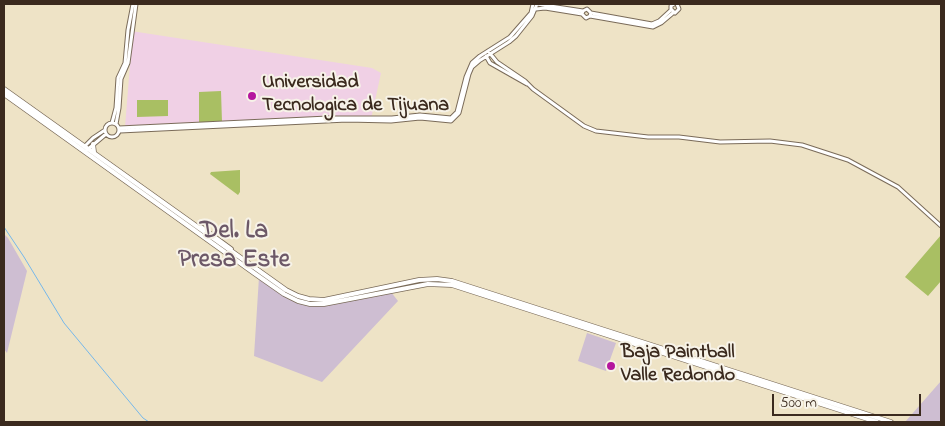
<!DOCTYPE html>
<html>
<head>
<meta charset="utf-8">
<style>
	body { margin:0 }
	#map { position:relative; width:945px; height:426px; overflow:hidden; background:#eee3c6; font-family:"Indie Flower",sans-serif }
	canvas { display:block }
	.frame { position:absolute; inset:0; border:5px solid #3b2a1e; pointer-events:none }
	.scale { position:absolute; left:772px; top:394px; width:149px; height:22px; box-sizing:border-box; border:2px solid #3b2a1e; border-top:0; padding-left:6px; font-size:15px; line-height:18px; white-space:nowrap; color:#3b2a1e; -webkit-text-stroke:4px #f7f3e8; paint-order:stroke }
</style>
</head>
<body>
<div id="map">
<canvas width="945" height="426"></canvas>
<div class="frame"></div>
<div class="scale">500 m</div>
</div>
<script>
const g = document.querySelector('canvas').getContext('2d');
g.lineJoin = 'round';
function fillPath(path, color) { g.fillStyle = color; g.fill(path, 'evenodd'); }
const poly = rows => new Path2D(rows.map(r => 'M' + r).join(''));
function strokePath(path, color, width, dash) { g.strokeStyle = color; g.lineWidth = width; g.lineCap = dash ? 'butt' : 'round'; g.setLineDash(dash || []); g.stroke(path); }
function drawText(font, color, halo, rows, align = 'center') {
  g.font = font + ' "Indie Flower",sans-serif'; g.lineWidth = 4; g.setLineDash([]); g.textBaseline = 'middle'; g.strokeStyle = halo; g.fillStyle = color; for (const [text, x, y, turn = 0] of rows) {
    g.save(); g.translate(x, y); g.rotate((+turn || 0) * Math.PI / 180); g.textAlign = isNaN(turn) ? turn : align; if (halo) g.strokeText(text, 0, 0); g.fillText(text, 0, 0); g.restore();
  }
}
fillPath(poly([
	[131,31,372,68,381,73,371,119,125,127,132,40]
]), '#f0d0e5');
fillPath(poly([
	[4,234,8,238,27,271,7,353,4,349],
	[259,277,285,295,310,304,391,292,398,301,322,382,254,356],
	[587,333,616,343,606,371,578,361],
	[941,381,941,422,905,422]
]), '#cebed2');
fillPath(poly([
	[221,91,222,122,199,122,199,92],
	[137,100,168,100,168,116,137,117],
	[240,170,240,192,238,195,210,174,211,172],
	[941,235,941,281,928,296,905,277]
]), '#a9bf63');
strokePath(poly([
	[4,227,24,257,64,323,143,418,149,422]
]), '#75b7ea', 1);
const secondary = poly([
	[537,4,583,11],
	[674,4,671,6,671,9,675,13,679,9,677,4],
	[536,9,545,8,582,14],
	[591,13,590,16,586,18,582,14,583,11,587,9,591,13,652,24,659,21,671,10],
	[590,16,653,27,661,23,674,12],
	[488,51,497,62,525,81,533,89,584,126,596,131,648,137,679,137,720,142,770,141,802,145,848,160,898,187,941,226],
	[486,56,490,63,527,84],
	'105 130a7 7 0 1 1 14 0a7 7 0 1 1-14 0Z',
	[112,123,116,108,118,78,125,63,128,30,133,4],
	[116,124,119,108,121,79,128,63,136,4],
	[119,128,328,118,392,118,420,115,451,118,457,112,466,77,472,63,480,56,510,37,531,13,533,4],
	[120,131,347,120,391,121,420,118,451,121,459,113,469,74,472,67,479,61,509,42,516,36,532,16,537,4],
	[84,147,93,138,105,130],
	[87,150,106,134]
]);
const primary = poly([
	[4,89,286,290,298,296,309,299,324,300,419,280,437,279,452,281,891,422],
	[4,94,254,273,284,294,298,301,310,304,324,304,428,284,452,285,877,422],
	[93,144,94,152],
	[201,227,231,249]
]);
strokePath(secondary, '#7a6b59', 5);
strokePath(primary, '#7a6b59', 5.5);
strokePath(secondary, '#fff', 3);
strokePath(primary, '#fff', 4);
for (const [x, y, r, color] of [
	[252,96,5,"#b5179e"],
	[611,366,5,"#b5179e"]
]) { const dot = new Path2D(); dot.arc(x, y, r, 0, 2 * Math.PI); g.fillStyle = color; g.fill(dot); strokePath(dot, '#f7f3e8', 2); }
drawText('bold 20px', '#3b2a1e', '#f7f3e8', [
	["Universidad",262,84],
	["Tecnologica de Tijuana",262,107],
	["Baja Paintball",621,354],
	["Valle Redondo",621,377]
], 'left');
drawText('bold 25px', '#6c5867', '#f7f3e8', [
	["Del. La",234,233],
	["Presa Este",234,262]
]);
</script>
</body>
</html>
